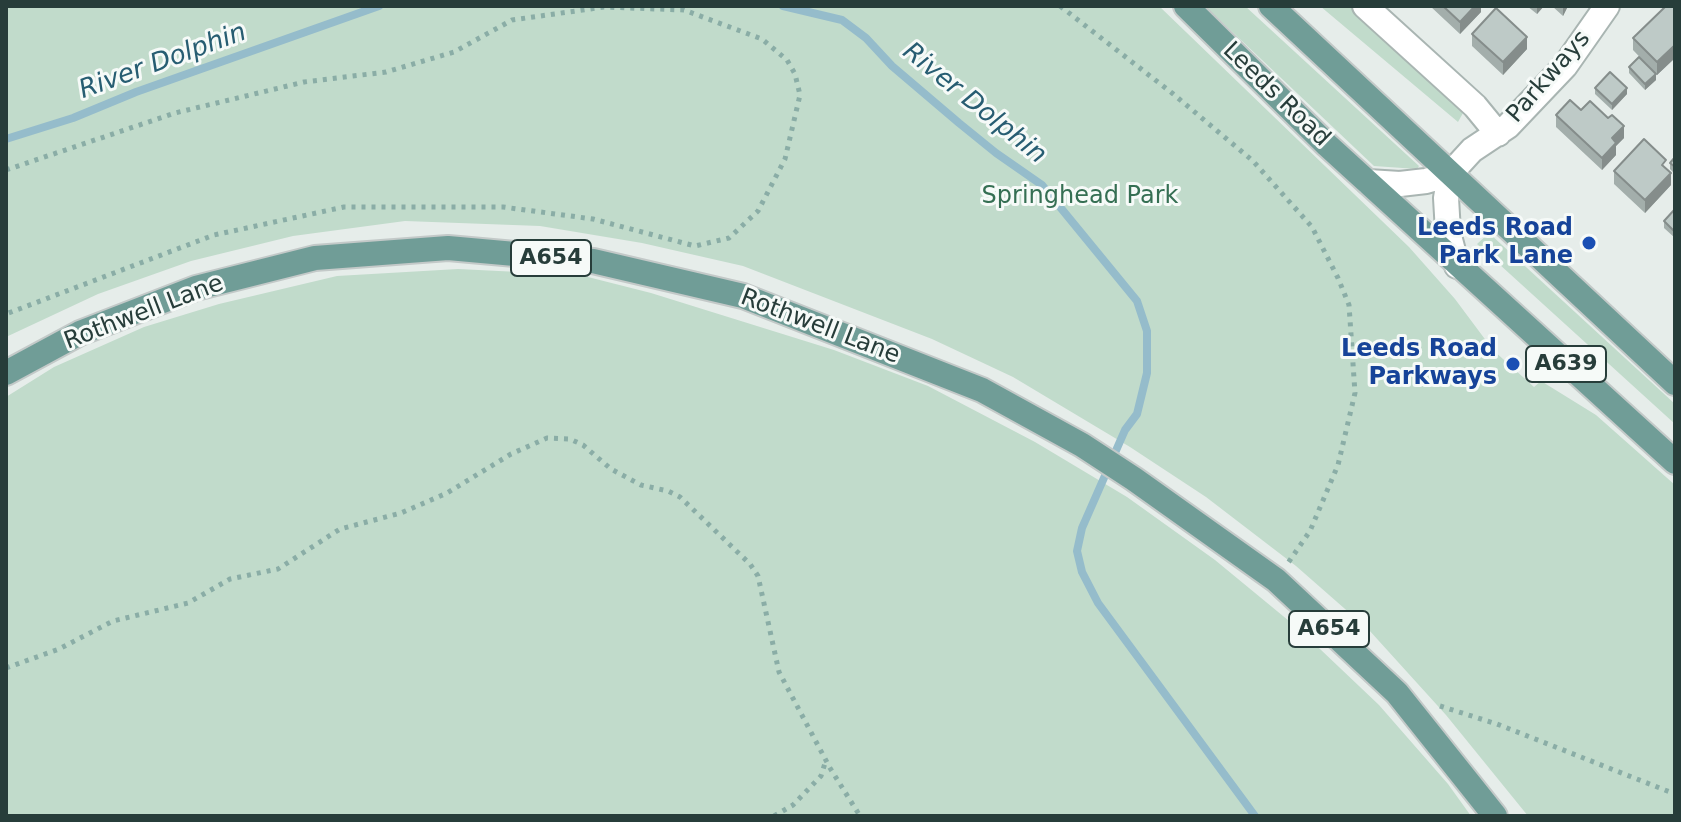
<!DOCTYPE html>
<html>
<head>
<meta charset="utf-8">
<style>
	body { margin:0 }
	#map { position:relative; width:1681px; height:822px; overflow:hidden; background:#e6edea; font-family:"DejaVu Sans",sans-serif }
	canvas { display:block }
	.frame { position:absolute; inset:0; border:8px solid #273d3a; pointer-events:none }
</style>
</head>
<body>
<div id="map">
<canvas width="1681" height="822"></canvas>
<div class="frame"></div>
</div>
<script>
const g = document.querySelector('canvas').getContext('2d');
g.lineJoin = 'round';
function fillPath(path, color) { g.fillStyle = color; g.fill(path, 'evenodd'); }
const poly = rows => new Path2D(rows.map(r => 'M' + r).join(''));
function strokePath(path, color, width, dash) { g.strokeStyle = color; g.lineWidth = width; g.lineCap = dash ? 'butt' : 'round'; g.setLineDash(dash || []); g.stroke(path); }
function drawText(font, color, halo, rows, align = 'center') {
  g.font = font + ' "DejaVu Sans",sans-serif'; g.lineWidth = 6; g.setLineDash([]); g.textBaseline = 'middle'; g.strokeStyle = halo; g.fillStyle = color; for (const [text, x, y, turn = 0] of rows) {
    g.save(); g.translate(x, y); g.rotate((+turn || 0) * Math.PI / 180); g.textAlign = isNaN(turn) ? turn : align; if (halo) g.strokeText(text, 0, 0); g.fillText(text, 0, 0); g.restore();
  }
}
fillPath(poly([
	[6,6,1159,6,1409,247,1455,299,1493,350,1534,387,1541,381,1596,415,1675,485,1675,816,1528,816,1446,715,1369,630,1296,566,1206,497,1130,447,1013,377,932,339,743,266,642,243,540,226,405,221,293,236,191,261,98,294,6,337],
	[1205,6,1245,6,1419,166,1417,169,1374,166],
	[1320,6,1351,6,1463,113,1458,122],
	[1489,233,1675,404,1675,424,1477,244],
	[458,269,580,275,651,293,834,350,928,386,1035,442,1127,497,1215,560,1300,630,1379,705,1448,784,1471,816,6,816,6,397,54,367,144,327,219,304,337,276]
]), '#c1dbcb');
strokePath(poly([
	[783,6,842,20,866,38,892,66,959,123,996,153,1042,185,1137,301,1147,331,1147,373,1137,414,1125,430,1082,528,1077,551,1082,572,1098,603,1255,816],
	[6,139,73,118,136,92,379,6]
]), '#95bccb', 8);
const minor = poly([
	[1365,6,1475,106,1498,134],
	[1450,174,1472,150,1508,126,1565,66,1607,6],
	[1450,174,1446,198,1448,232,1457,266],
	[1368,182,1400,184,1426,181,1450,174]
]);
const major = poly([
	[1186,6,1327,145,1675,462],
	[1271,6,1675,383],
	[6,373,80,333,196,288,315,258,448,248,593,261,743,296,982,390,1082,445,1134,479,1276,580,1397,693,1495,816]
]);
strokePath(minor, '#a9b5b2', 28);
strokePath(major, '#c3c9c8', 28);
strokePath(poly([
	[1060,6,1172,93,1253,161,1312,227,1338,278,1349,305,1355,393,1338,465,1310,531,1288,563],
	[6,170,175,113,304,82,386,72,454,52,512,20,604,7,684,10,762,39,787,60,795,74,800,95,785,159,758,211,729,238,695,246,593,219,503,207,344,207,214,235,6,314],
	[6,668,59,649,113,621,188,603,230,579,278,569,340,529,401,513,447,493,511,454,547,438,570,439,583,445,611,469,641,485,668,491,680,497,750,564,758,576,779,672,830,768,860,816],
	[1440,706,1497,724,1675,794],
	[774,816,793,805,821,776,826,760]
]), '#8aada6', 5, [4, 6]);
strokePath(minor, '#fff', 24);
strokePath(major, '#709d97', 24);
fillPath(poly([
	[1430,6,1481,6,1481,12,1460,34],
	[1527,6,1544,6,1537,14],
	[1552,6,1568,6,1563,16],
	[1675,6,1675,58,1657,75,1633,50,1633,38],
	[1472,34,1527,49,1503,75,1472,46],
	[1629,67,1656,80,1645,90,1629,73],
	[1595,88,1627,94,1612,110,1595,94],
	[1581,110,1624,138,1616,146,1616,155,1602,170,1556,127,1556,115],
	[1675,157,1675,174,1670,169,1670,163],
	[1666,168,1671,185,1645,213,1614,184,1614,171],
	[1675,209,1675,238,1664,228,1664,221]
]), '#a3aeab');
fillPath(poly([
	[1475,6,1481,6,1481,12,1460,34,1460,22],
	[1539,6,1544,6,1537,14,1537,8],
	[1563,6,1568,6,1563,16],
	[1527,37,1527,49,1503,75,1503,62],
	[1675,45,1675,58,1657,75,1657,62],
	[1656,74,1656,80,1645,90,1645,84],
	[1627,88,1627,94,1612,110,1612,104],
	[1624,126,1624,138,1616,146,1616,155,1602,170,1602,158,1612,138],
	[1671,173,1671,185,1645,213,1645,200]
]), '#858d8b');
const building = poly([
	[1443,6,1475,6,1460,22,1443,6],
	[1666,6,1675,6,1675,45,1657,62,1633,38,1666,6],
	[1496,8,1527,37,1503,62,1472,34,1496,8],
	[1639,57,1656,74,1645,84,1629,67,1639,57],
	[1610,72,1627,88,1612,104,1595,88,1610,72],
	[1570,100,1581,110,1590,101,1608,118,1612,115,1624,126,1612,138,1616,143,1602,158,1556,115,1570,100],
	[1644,139,1666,160,1662,165,1671,173,1645,200,1614,171,1644,139],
	[1675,157,1675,167,1670,163,1675,157],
	[1675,209,1675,232,1664,221,1675,209]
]);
fillPath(building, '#becac7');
strokePath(building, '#858d8b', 2);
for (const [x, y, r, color] of [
	[1589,243,8,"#1a4fb4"],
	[1513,364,8,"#1a4fb4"]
]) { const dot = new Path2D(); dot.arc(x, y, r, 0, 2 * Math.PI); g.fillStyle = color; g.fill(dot); strokePath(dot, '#f6faf8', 3); }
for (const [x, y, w] of [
	[551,258,80],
	[1566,364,80],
	[1329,629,80]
]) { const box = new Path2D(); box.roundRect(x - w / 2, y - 18, w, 36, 6); g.fillStyle = '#f6faf8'; g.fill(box); strokePath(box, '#273d3a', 2); }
drawText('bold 22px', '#273d3a', null, [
	["A654",551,258],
	["A639",1566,364],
	["A654",1329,629]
]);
drawText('24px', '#273d3a', '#f6faf8', [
	["Parkways",1549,77,-49],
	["Leeds Road",1276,95,44],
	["Rothwell Lane",144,313,-21],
	["Rothwell Lane",820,327,21]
]);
drawText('24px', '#356f53', '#f6faf8', [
	["Springhead Park",1080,197]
]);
drawText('bold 24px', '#164399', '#f6faf8', [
	["Leeds Road",1573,229],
	["Park Lane",1573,257],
	["Leeds Road",1497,350],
	["Parkways",1497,378]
], 'right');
drawText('italic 26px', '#275d72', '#f6faf8', [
	["River Dolphin",163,62,-20],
	["River Dolphin",974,104,39]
]);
</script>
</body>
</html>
